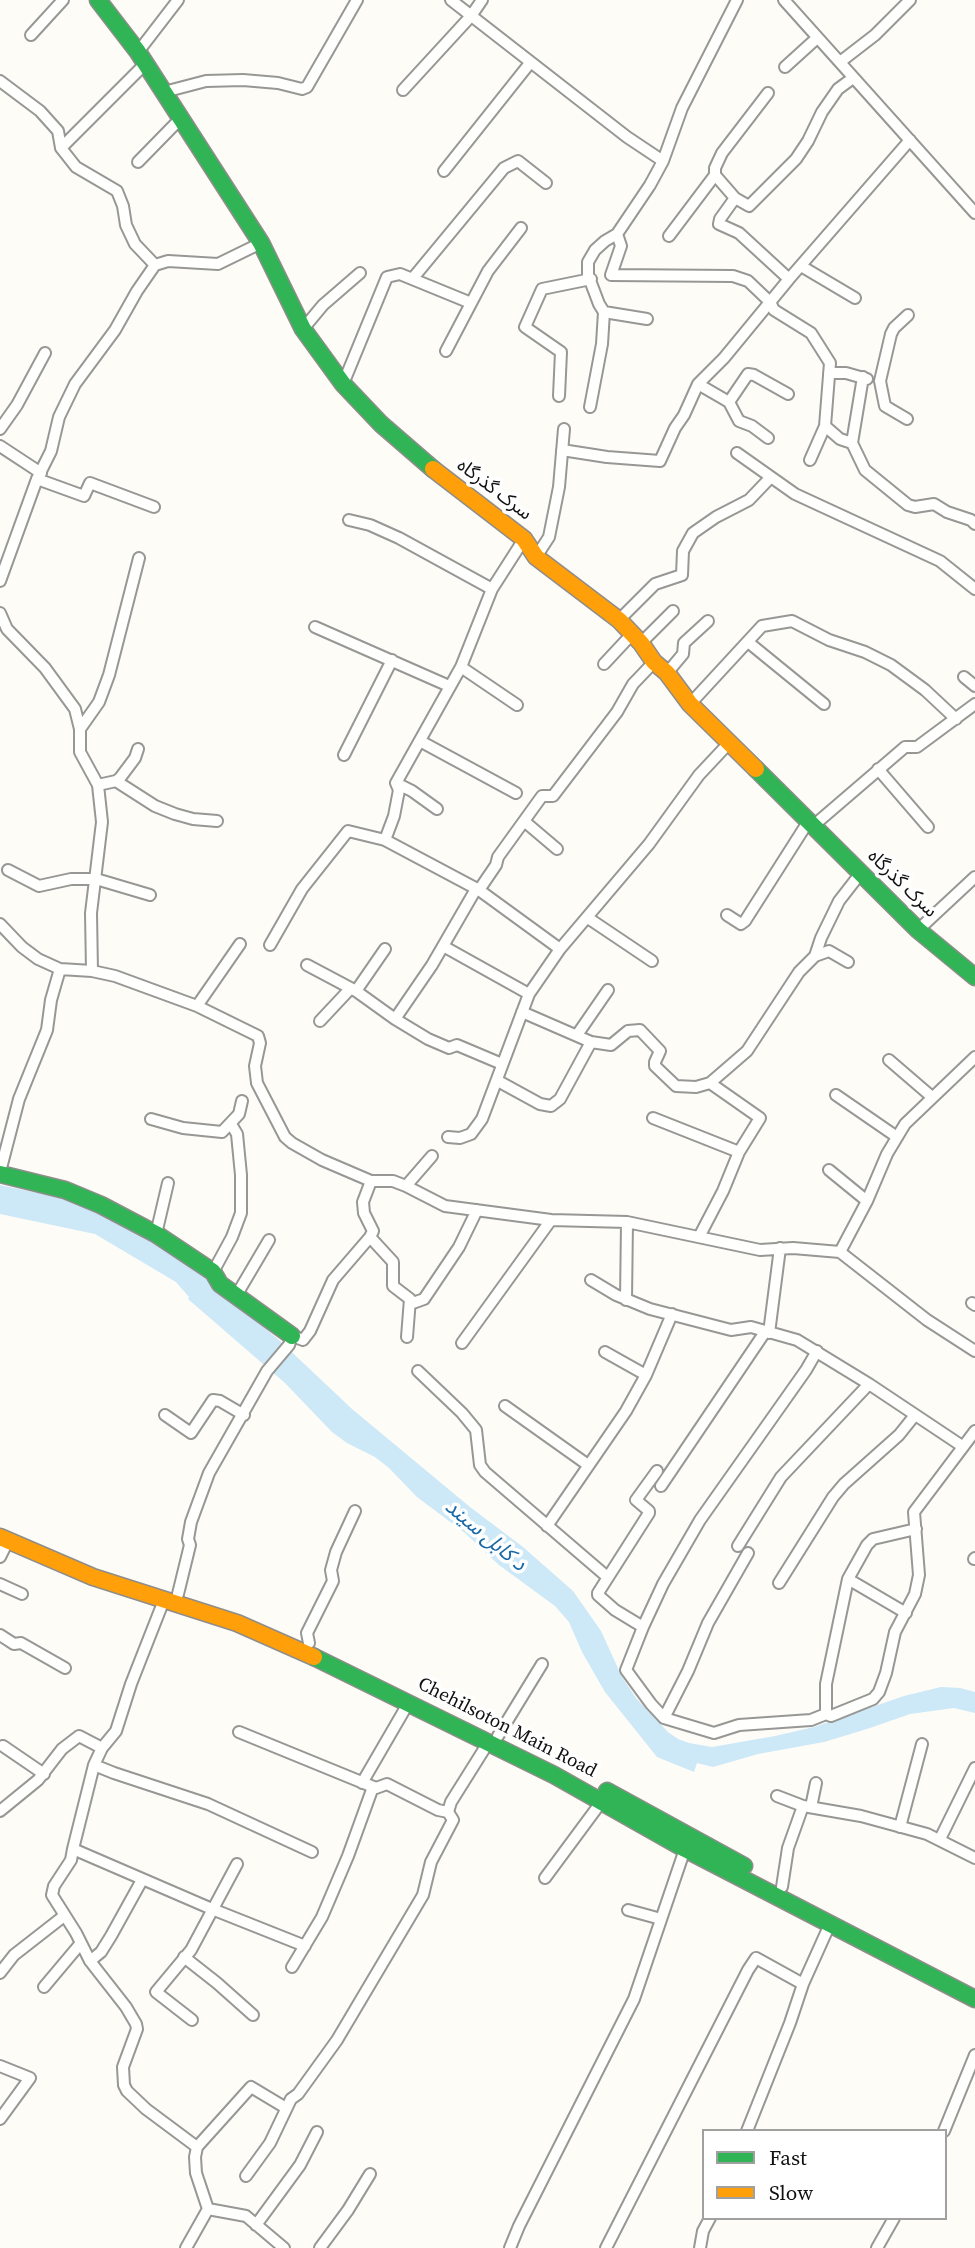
<!DOCTYPE html>
<html>
<head>
<meta charset="utf-8">
<style>
	body { margin:0 }
	#map { position:relative; width:975px; height:2248px; overflow:hidden; background:#fdfcf7; font-family:"Source Serif 4",serif }
	canvas { display:block }
	.legend { position:absolute; left:702px; top:2129px; width:245px; height:91px; box-sizing:border-box; background:#fff; border:2px solid #a0a0a0; margin:0; padding:9px 12px; list-style:none; font-size:21px; color:#111 }
	.legend li { display:flex; align-items:center; gap:14px; height:35px }
	.legend b { width:35px; border:2px solid #a0a0a0 }
</style>
</head>
<body>
<div id="map">
<canvas width="975" height="2248"></canvas>
<ul class="legend">
<li><b style="height:9px;background:#30b455"></b>Fast</li>
<li><b style="height:9px;background:#ff9f0a"></b>Slow</li>
</ul>
</div>
<script>
const g = document.querySelector('canvas').getContext('2d');
g.lineJoin = 'round';
function fillPath(path, color) { g.fillStyle = color; g.fill(path, 'evenodd'); }
const poly = rows => new Path2D(rows.map(r => 'M' + r).join(''));
function strokePath(path, color, width, dash) { g.strokeStyle = color; g.lineWidth = width; g.lineCap = dash ? 'butt' : 'round'; g.setLineDash(dash || []); g.stroke(path); }
function drawText(font, color, halo, rows, align = 'center') {
  g.font = font + ' "Source Serif 4","Noto Sans Arabic",serif'; g.lineWidth = 7; g.setLineDash([]); g.textBaseline = 'middle'; g.strokeStyle = halo; g.fillStyle = color; for (const [text, x, y, turn = 0] of rows) {
    g.save(); g.translate(x, y); g.rotate((+turn || 0) * Math.PI / 180); g.textAlign = isNaN(turn) ? turn : align; if (halo) g.strokeText(text, 0, 0); g.fillText(text, 0, 0); g.restore();
  }
}
fillPath(poly([
	[0,1185,57,1197,100,1210,183,1259,203,1274,280,1341,352,1409,470,1507,523,1547,573,1591,601,1631,622,1677,636,1698,668,1732,678,1739,689,1743,712,1747,775,1736,814,1727,904,1696,941,1687,960,1688,975,1692,975,1713,954,1708,910,1714,867,1729,824,1742,758,1754,713,1767,697,1763,694,1772,657,1757,605,1692,582,1652,569,1622,555,1606,499,1565,465,1533,417,1497,389,1468,375,1457,347,1443,332,1432,285,1383,188,1299,189,1297,176,1282,95,1234,0,1214]
]), '#cde8f7');
const street = poly([
	[451,0,627,137,663,161],
	[784,0,975,213],
	[31,35,63,0],
	[138,52,178,0],
	[840,62,875,35,910,0],
	[785,67,817,38],
	[0,81,40,111,58,131,61,148,76,167,117,191,123,206,126,225,135,244,155,265],
	[403,90,471,16,482,0],
	[164,92,206,81,243,80,278,83,302,89,307,87,357,0],
	[768,93,722,153,715,168,715,175,735,198,749,206,796,159,808,141,822,112,838,89,853,78],
	[61,148,145,64],
	[138,162,181,118],
	[444,171,530,63],
	[735,198,720,219,719,224,739,233,789,279],
	[617,234,621,246,611,275,733,276,748,281,770,302,774,310,811,333,830,363,825,426,840,439,852,443],
	[669,236,715,175],
	[801,266,855,298],
	[413,278,504,168,518,161,546,183],
	[604,312,647,319],
	[303,329,323,305,360,273],
	[446,351,488,271,521,228],
	[829,373,846,373,867,379],
	[863,377,852,443,865,470,908,505,915,507,934,504,947,512,971,520,975,524],
	[343,384,387,277,400,274,471,303],
	[698,384,729,402,748,374,754,375,788,394],
	[559,396,561,352,525,327,542,289,591,279],
	[729,402,739,421,752,426,768,438],
	[590,407,602,344,604,312,599,304,588,275,588,262,595,250,605,241,617,234,650,185,663,161,682,108,737,0],
	[907,419,885,406,880,381,891,334,894,328,908,315],
	[0,429,17,405,45,353],
	[0,446,41,473],
	[562,450,607,457,660,461,675,428,684,415,698,384,724,358,789,279,910,140],
	[737,453,795,494,940,561,975,589],
	[810,460,825,426],
	[37,479,84,496,90,483,154,507],
	[349,520,370,525,399,538,492,589],
	[524,539,492,589,461,667,396,783,399,790,394,816,385,840,479,890,560,949],
	[536,557,549,537,559,487,564,429],
	[0,581,37,479,51,451,59,417,75,384,115,330,137,291,155,265,168,261,218,264,261,243],
	[0,613,7,629,45,668,75,709,80,729,80,752,98,785,102,822,91,913,92,971],
	[619,620,655,584,682,575,683,551,693,533,716,517,749,500,770,478],
	[315,627,449,686],
	[748,642,824,704],
	[641,643,673,611],
	[604,664,632,634],
	[461,667,517,705],
	[667,673,683,654,684,643,708,621],
	[964,677,975,686],
	[690,704,762,626,792,621,829,640,865,652,891,665,925,690,956,719],
	[80,729,99,702,109,675,139,558],
	[420,741,516,793],
	[344,755,392,660],
	[878,769,928,827],
	[116,781,155,806,175,814,193,819,217,821],
	[396,783,412,791,437,809],
	[98,785,116,781,120,778,135,758,138,749],
	[524,821,557,849],
	[813,826,905,747,917,747,975,704],
	[8,870,39,886,71,879,96,879,150,895],
	[479,890,496,865,498,857,542,796,553,796,617,712,633,684,654,662],
	[727,915,741,924,745,921,808,822],
	[588,918,652,961],
	[0,924,22,947,38,959,60,969,92,971,115,976,197,1006,258,1036,260,1043,255,1066,257,1083,285,1137,292,1143,322,1160,371,1181,393,1181,406,1186,445,1206,551,1220,627,1222,760,1250,793,1248,840,1252,927,1320,975,1351],
	[918,930,975,877],
	[270,945,302,889,348,831,385,840],
	[443,946,529,994],
	[815,956,829,951,848,962],
	[307,965,356,991,395,1019,428,1039,449,1048,457,1045,502,1064],
	[356,991,385,949],
	[197,1006,240,944],
	[522,1012,591,1042,611,1045,628,1031,640,1030,660,1051,655,1062,655,1066,676,1086,696,1087,710,1083,747,1051,799,972,815,956,821,938,839,901,860,874],
	[395,1019,432,965,476,889],
	[320,1021,350,989],
	[577,1035,608,990],
	[889,1060,932,1097],
	[498,1081,540,1104,551,1106,560,1099,591,1042],
	[836,1095,897,1137],
	[653,1118,739,1152],
	[151,1119,183,1128,222,1132,239,1114,242,1101],
	[448,1137,460,1138,471,1134,482,1119,529,994,560,949,649,844,699,775,729,743],
	[829,1170,867,1201],
	[0,1172,19,1099,47,1030,51,1000,60,969],
	[406,1186,432,1156],
	[156,1234,168,1183],
	[370,1237,393,1262,393,1286,410,1299,407,1337],
	[699,1237,723,1191,739,1152,760,1118,710,1083],
	[840,1252,867,1201,887,1154,905,1124,975,1057],
	[213,1272,232,1237,241,1213,241,1175,237,1134,231,1124],
	[591,1280,616,1295,650,1309,731,1330,751,1327,797,1340,869,1384,962,1446],
	[236,1296,269,1240],
	[626,1300,627,1222],
	[972,1303,975,1305],
	[410,1304,424,1299,459,1247,477,1210],
	[769,1333,780,1248],
	[462,1343,551,1220],
	[817,1351,806,1370,700,1520,663,1584,643,1627,626,1670,651,1704,664,1718,714,1733,739,1725,811,1720,826,1714,831,1716,873,1699,879,1692,886,1673,895,1632,915,1594,919,1575,914,1512,975,1431],
	[605,1352,646,1375],
	[418,1371,462,1413,476,1430,480,1465,485,1472,605,1575],
	[505,1406,588,1465],
	[165,1415,191,1433,213,1400,220,1401,244,1415],
	[661,1486,765,1332],
	[547,1526,626,1411,646,1375,672,1314],
	[738,1546,781,1477,869,1384],
	[0,1557,8,1541],
	[974,1559,975,1558],
	[848,1579,906,1613],
	[779,1583,833,1497,844,1484,899,1435,915,1415],
	[0,1584,22,1594],
	[178,1594,190,1545,188,1539,191,1522,209,1473,267,1371,289,1345,292,1336,303,1340,310,1331,333,1280,370,1237,373,1231,364,1213,363,1202,371,1181],
	[164,1600,131,1684,116,1731,102,1748,94,1765,73,1849,212,1909,305,1946],
	[643,1627,615,1610,598,1595,598,1593,649,1513,649,1511,636,1500,657,1471],
	[0,1635,14,1644,21,1643,65,1668],
	[309,1643,307,1633,333,1581,331,1570,336,1552,355,1511],
	[826,1714,826,1684,848,1579,867,1545,873,1539,916,1529],
	[664,1718,688,1671,708,1623,748,1553],
	[239,1732,376,1788,387,1784,438,1810,448,1812],
	[498,1736,542,1664],
	[3,1746,44,1774],
	[94,1765,114,1773,208,1804,312,1852],
	[362,1783,409,1702],
	[777,1796,803,1806,861,1816,927,1834,975,1858],
	[811,1807,816,1783],
	[0,1811,38,1780,62,1749,79,1736,102,1748],
	[900,1827,922,1744],
	[940,1839,975,1768],
	[73,1849,71,1860,54,1886,52,1895,76,1933,90,1961,126,2007,136,2024,137,2029,123,2067,124,2085,127,2091,146,2109,197,2147],
	[545,1878,602,1801],
	[782,1887,788,1848,803,1806],
	[628,1910,661,1919],
	[184,1957,217,1983,253,2015],
	[90,1961,101,1952,111,1936,142,1880],
	[292,1967,322,1917,348,1856,373,1787],
	[0,1973,14,1955,64,1916],
	[44,1987,81,1943],
	[192,2020,156,1992,191,1950,237,1864],
	[0,2066,30,2078,0,2119],
	[747,2131,790,2023,803,1984,830,1924],
	[944,2131,975,2055],
	[246,2176,270,2143,291,2099,298,2094,337,2040,423,1895,431,1862,453,1820,448,1812,451,1802,488,1743],
	[208,2209,246,2216,284,2248],
	[256,2225,300,2165,317,2132],
	[186,2248,208,2209,196,2173,195,2157,197,2147,251,2087,286,2108],
	[320,2248,348,2210,370,2174],
	[510,2248,519,2226,634,1999,685,1849],
	[606,2248,748,1970,756,1958,803,1984],
	[700,2248,703,2231,710,2218],
	[877,2248,894,2218]
]);
const fast = poly([
	[98,0,138,52,261,243,303,329,343,384,381,424,433,469],
	[756,769,918,930,975,977],
	[0,1174,65,1190,101,1205,156,1234,213,1272,220,1284,292,1336],
	[314,1657,554,1775,685,1849,975,1999],
	[607,1791,744,1866]
]);
const slow = poly([
	[433,469,524,539,536,557,619,620,641,643,654,662,667,673,690,704,756,769],
	[0,1537,93,1577,237,1623,314,1657]
]);
strokePath(street, '#979795', 14);
strokePath(fast, '#8e8d8b', 19);
strokePath(slow, '#8e8d8b', 19);
strokePath(street, '#fffffe', 10);
strokePath(fast, '#30b455', 16);
strokePath(slow, '#ff9f0a', 16);
drawText('19px', '#111', '#fff', [
	["سرک گذرگاه",494,490,37],
	["سرک گذرگاه",902,884,44],
	["Chehilsoton Main Road",507,1728,27]
]);
drawText('italic 21px', '#1768a6', '#fff', [
	["د کابل سيند",485,1536,40]
]);
</script>
</body>
</html>
